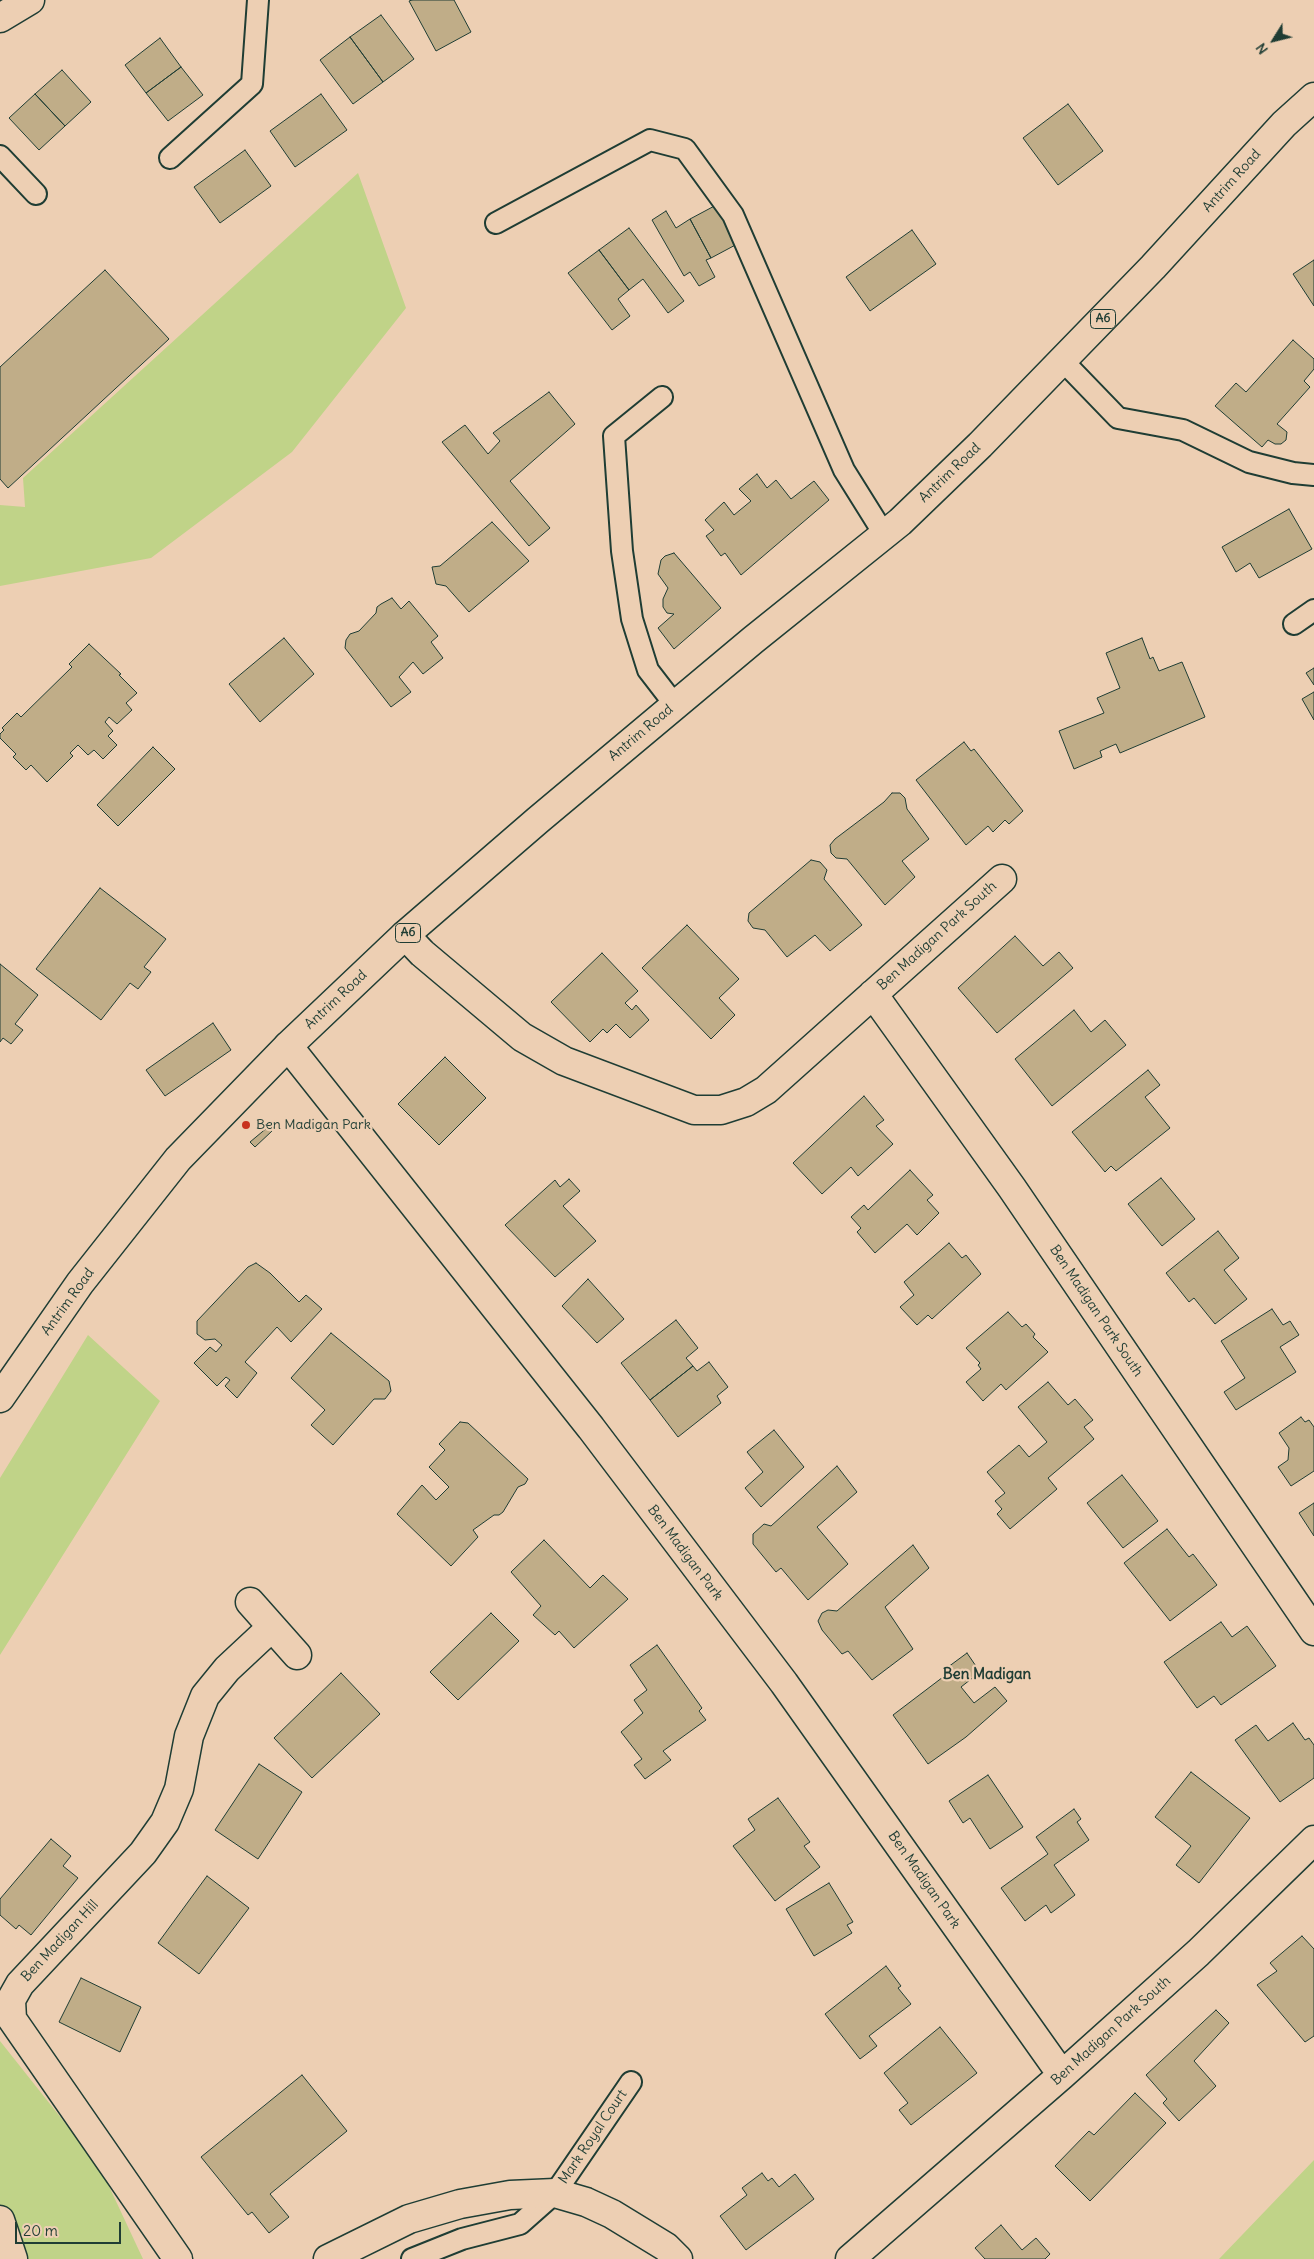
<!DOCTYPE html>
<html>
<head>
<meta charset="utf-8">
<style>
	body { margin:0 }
	#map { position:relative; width:1314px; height:2259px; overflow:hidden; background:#edcfb3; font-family:Delius,sans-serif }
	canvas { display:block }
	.north { position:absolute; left:1249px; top:15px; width:50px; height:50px; -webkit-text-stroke:4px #edcfb3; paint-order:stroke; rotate:234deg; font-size:14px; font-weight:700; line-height:20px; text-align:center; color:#1f3d34 }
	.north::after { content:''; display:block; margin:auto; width:18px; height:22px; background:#1f3d34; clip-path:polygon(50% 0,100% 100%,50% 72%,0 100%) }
	.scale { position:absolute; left:15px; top:2222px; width:106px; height:22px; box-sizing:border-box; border:2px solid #1f3d34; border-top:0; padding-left:6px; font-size:15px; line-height:18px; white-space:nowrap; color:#1f3d34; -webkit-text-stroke:4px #edcfb3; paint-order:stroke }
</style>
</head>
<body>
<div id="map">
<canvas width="1314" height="2259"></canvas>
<div class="north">N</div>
<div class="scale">20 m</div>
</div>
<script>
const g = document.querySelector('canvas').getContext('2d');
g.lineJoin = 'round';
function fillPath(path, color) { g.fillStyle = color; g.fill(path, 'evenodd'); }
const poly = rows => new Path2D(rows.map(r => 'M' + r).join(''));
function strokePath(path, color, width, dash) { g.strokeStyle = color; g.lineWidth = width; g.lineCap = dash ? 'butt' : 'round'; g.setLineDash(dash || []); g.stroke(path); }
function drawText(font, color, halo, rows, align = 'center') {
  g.font = font + ' Delius,sans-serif'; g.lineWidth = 4.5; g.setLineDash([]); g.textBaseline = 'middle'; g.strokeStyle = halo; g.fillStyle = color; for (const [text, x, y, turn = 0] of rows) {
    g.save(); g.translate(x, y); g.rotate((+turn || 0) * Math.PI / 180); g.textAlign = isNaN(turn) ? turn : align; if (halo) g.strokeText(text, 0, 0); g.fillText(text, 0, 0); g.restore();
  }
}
fillPath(poly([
	[358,173,406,308,292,452,151,558,0,586,0,505,25,507,23,478],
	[88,1335,160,1401,0,1655,0,1478],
	[0,2041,100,2167,143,2259,0,2259],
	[1314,2160,1314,2259,1219,2259]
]), '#c0d388');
const building = poly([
	[412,0,454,0,471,32,436,51,409,1,412,0],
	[381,15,414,59,383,82,350,37,381,15],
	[350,37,383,82,353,104,320,60,350,37],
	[160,38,181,67,146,93,125,65,160,38],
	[181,67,203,95,168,121,146,93,181,67],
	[62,70,91,102,65,126,35,94,62,70],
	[35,94,65,126,39,150,9,118,35,94],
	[321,94,347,130,295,167,270,131,321,94],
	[1068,104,1103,151,1058,185,1023,138,1068,104],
	[245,150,271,186,220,223,194,187,245,150],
	[720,203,741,242,711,258,690,219,720,203],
	[666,211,676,228,690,219,711,258,706,260,715,277,699,286,690,272,684,276,652,220,666,211],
	[629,228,684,301,668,313,643,279,629,290,599,250,629,228],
	[912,230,936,264,870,311,846,277,912,230],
	[599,250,629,290,618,299,630,316,612,330,568,273,599,250],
	[1314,260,1314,306,1293,274,1314,260],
	[105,270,169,339,8,488,0,479,0,367,105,270],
	[1293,340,1314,359,1314,369,1304,381,1310,387,1277,424,1287,432,1286,440,1281,444,1275,444,1268,440,1262,447,1215,406,1236,383,1246,392,1293,340],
	[549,392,575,424,510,481,550,528,529,546,442,442,465,425,488,454,500,441,493,433,549,392],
	[757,474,767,488,776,480,791,499,814,481,829,500,741,575,725,553,721,556,706,536,714,530,705,520,724,502,734,515,751,501,739,489,757,474],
	[1289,509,1312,549,1259,578,1250,563,1236,572,1222,547,1289,509],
	[492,522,529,561,469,612,446,586,436,584,432,567,440,566,492,522],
	[674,553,721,608,674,649,658,628,674,614,667,613,663,607,663,599,668,588,658,574,661,560,665,556,674,553],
	[392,598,401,609,409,601,438,636,431,642,443,658,423,674,413,662,399,677,411,692,391,707,345,648,346,640,350,634,359,631,376,613,377,607,381,604,392,598],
	[284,638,314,674,260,722,229,684,284,638],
	[1142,638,1150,659,1153,657,1159,671,1182,662,1205,717,1120,753,1116,744,1100,751,1102,757,1074,769,1059,731,1104,713,1097,698,1120,688,1106,653,1142,638],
	[89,644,121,674,119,675,137,693,126,703,132,710,117,724,109,717,105,722,113,731,108,736,117,745,103,759,94,750,88,755,78,745,70,753,73,756,47,782,31,765,26,770,13,757,16,754,0,738,0,734,4,730,2,728,17,713,21,717,72,667,69,664,89,644],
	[1314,668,1314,685,1306,673,1314,668],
	[1314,692,1314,720,1302,699,1314,692],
	[964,742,971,751,974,749,1023,811,1009,824,1005,820,993,832,988,826,966,845,916,780,964,742],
	[153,747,175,769,118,826,97,805,153,747],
	[892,793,900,793,905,798,907,809,929,839,902,861,915,877,885,905,847,859,836,858,831,853,830,845,835,839,884,802,892,793],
	[811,860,820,862,827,870,824,879,862,925,830,951,815,935,787,957,765,930,753,928,748,921,749,913,811,860],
	[100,888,166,939,144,967,151,972,138,989,130,983,101,1020,36,969,100,888],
	[687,925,739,979,719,998,735,1015,711,1039,642,968,687,925],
	[1015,936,1043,966,1059,952,1073,968,997,1033,958,988,1015,936],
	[602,953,638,991,625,1003,632,1010,636,1005,649,1020,630,1038,616,1024,607,1033,603,1029,590,1042,551,1002,602,953],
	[0,964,38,995,15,1024,23,1030,11,1044,3,1038,0,1042,0,964],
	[1074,1010,1091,1032,1105,1020,1126,1045,1052,1106,1015,1059,1074,1010],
	[213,1023,231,1050,165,1096,146,1070,213,1023],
	[445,1057,486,1098,439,1145,398,1104,445,1057],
	[1148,1070,1160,1085,1145,1097,1170,1128,1116,1171,1111,1166,1105,1172,1072,1132,1148,1070],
	[864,1096,884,1120,876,1126,893,1144,858,1176,851,1167,822,1194,793,1163,864,1096],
	[268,1127,272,1131,255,1147,250,1142,268,1127],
	[910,1170,933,1195,927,1200,939,1213,917,1235,907,1224,875,1253,857,1232,861,1228,851,1217,864,1205,868,1210,910,1170],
	[1161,1178,1195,1219,1162,1246,1128,1204,1161,1178],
	[569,1179,580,1191,563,1206,596,1241,555,1277,505,1225,555,1180,560,1187,569,1179],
	[1218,1231,1239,1258,1224,1270,1247,1299,1215,1324,1194,1298,1189,1302,1166,1273,1218,1231],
	[949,1243,962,1258,966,1255,981,1274,932,1319,928,1315,917,1325,900,1307,914,1295,904,1282,949,1243],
	[256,1263,270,1273,299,1302,306,1295,322,1309,291,1342,277,1327,245,1362,257,1373,237,1398,225,1386,230,1380,226,1377,217,1386,194,1363,210,1347,216,1352,222,1345,215,1339,205,1340,197,1334,197,1321,248,1267,256,1263],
	[588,1279,624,1319,597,1343,562,1306,588,1279],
	[1272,1309,1283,1325,1290,1321,1299,1335,1280,1347,1296,1372,1236,1410,1224,1392,1245,1378,1221,1341,1272,1309],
	[1008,1312,1022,1327,1026,1324,1035,1334,1033,1337,1048,1352,1006,1390,1001,1384,983,1401,966,1382,981,1369,978,1365,980,1363,966,1348,1008,1312],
	[676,1320,698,1348,686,1358,693,1366,650,1400,621,1363,676,1320],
	[331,1333,389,1381,391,1391,385,1399,374,1399,333,1445,311,1425,325,1410,291,1378,331,1333],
	[709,1362,728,1387,717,1396,721,1403,678,1437,650,1400,693,1366,697,1371,709,1362],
	[1048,1382,1068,1405,1075,1399,1093,1420,1084,1427,1094,1439,1048,1478,1057,1489,1010,1529,997,1514,1002,1509,995,1501,1005,1493,987,1472,1019,1445,1029,1457,1047,1442,1018,1407,1048,1382],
	[1301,1417,1305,1422,1309,1420,1314,1427,1314,1471,1291,1486,1278,1467,1288,1460,1289,1448,1279,1433,1301,1417],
	[460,1422,468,1423,528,1479,525,1484,518,1487,503,1512,499,1515,494,1515,473,1530,478,1537,451,1566,397,1514,422,1485,436,1500,449,1487,429,1467,445,1450,439,1444,460,1422],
	[774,1430,804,1467,761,1507,745,1488,763,1472,747,1452,774,1430],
	[837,1466,857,1492,817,1527,848,1564,808,1600,781,1568,776,1572,753,1544,753,1534,764,1524,771,1526,837,1466],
	[1122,1475,1158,1521,1123,1548,1087,1503,1122,1475],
	[1314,1503,1314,1536,1299,1513,1314,1503],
	[1167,1529,1189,1557,1193,1554,1217,1585,1170,1621,1124,1563,1167,1529],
	[544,1540,590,1588,603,1575,628,1599,574,1648,559,1631,555,1635,533,1615,541,1606,511,1572,544,1540],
	[913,1545,929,1568,885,1607,913,1649,872,1680,848,1651,842,1654,822,1630,818,1621,822,1613,828,1610,837,1611,913,1545],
	[491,1613,519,1641,458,1700,430,1672,491,1613],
	[1221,1622,1232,1637,1247,1626,1276,1666,1221,1705,1214,1696,1197,1708,1164,1662,1221,1622],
	[657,1645,702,1708,699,1711,706,1720,663,1751,671,1760,645,1779,634,1765,642,1759,621,1732,643,1713,634,1700,647,1690,630,1665,657,1645],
	[967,1653,980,1672,961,1687,974,1703,995,1687,1007,1701,966,1737,928,1764,893,1715,947,1674,944,1670,967,1653],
	[341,1673,380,1714,312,1778,274,1738,341,1673],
	[1293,1723,1305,1740,1309,1738,1314,1745,1314,1778,1280,1802,1235,1740,1256,1725,1268,1741,1293,1723],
	[259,1764,302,1792,258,1859,215,1830,259,1764],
	[1191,1772,1250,1818,1199,1883,1176,1865,1191,1846,1155,1817,1191,1772],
	[988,1775,1023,1827,990,1849,970,1818,963,1823,949,1801,988,1775],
	[778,1798,810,1842,804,1846,820,1867,775,1901,733,1846,755,1830,748,1819,778,1798],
	[1074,1809,1081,1819,1077,1822,1089,1840,1054,1865,1075,1895,1051,1913,1046,1905,1025,1921,1001,1888,1048,1854,1036,1837,1074,1809],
	[51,1839,71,1856,63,1866,78,1878,31,1935,19,1925,16,1929,0,1915,0,1899,51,1839],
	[207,1876,249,1908,199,1974,158,1943,207,1876],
	[829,1883,853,1922,847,1925,852,1933,814,1956,786,1909,829,1883],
	[1302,1936,1314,1949,1314,2036,1305,2042,1257,1985,1277,1971,1270,1963,1302,1936],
	[886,1966,901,1986,898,1988,911,2004,869,2036,877,2046,860,2059,825,2014,886,1966],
	[81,1978,141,2007,120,2052,59,2022,81,1978],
	[1216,2010,1229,2023,1194,2061,1216,2086,1179,2121,1163,2103,1167,2099,1146,2075,1216,2010],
	[940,2027,977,2073,911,2125,899,2110,908,2103,884,2073,940,2027],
	[302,2075,347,2131,270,2194,289,2217,269,2233,252,2212,248,2215,201,2157,302,2075],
	[1135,2093,1166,2123,1090,2201,1055,2166,1089,2131,1094,2135,1135,2093],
	[762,2173,768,2181,772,2178,779,2187,795,2174,814,2199,746,2250,720,2216,747,2195,742,2188,762,2173],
	[1001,2225,1022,2250,1036,2238,1050,2254,1045,2259,985,2259,975,2248,1001,2225]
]);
fillPath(building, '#c0ad88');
strokePath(building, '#1f3d34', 1);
const service = poly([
	[0,156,36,194],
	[170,158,252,84,258,0],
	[496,223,650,140,685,149,733,215,844,470,884,534],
	[1062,360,1118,418,1183,430,1249,462,1293,473,1314,475],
	[662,397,614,436,622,551,632,619,648,670,675,705],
	[1294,624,1314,610],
	[412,2259,462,2239,520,2224,555,2193,631,2082]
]);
const minor = poly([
	[0,18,30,0],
	[405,935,422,953,522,1037,564,1061,694,1110,721,1110,746,1102,766,1090,1002,879],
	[873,994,1012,1188,1314,1631],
	[288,1046,591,1428,784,1683,1062,2075],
	[250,1602,297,1655],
	[0,2220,13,2259],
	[178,2259,12,2019,11,2000,20,1984,143,1853,165,1822,179,1789,189,1736,205,1696,227,1669,272,1627],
	[328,2259,409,2219,460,2204,510,2195,555,2193,586,2202,612,2214,666,2247,678,2259],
	[850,2259,1062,2075,1198,1953,1314,1840]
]);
const primary = poly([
	[0,1398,80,1283,178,1159,288,1046,405,935,538,820,753,640,900,522,980,445,1153,267,1284,124,1314,97]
]);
strokePath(service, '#1f3d34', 24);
strokePath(minor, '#1f3d34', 31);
strokePath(primary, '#1f3d34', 31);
strokePath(service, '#edcfb3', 20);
strokePath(minor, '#edcfb3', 28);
strokePath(primary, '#edcfb3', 28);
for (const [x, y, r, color] of [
	[246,1125,5,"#c8321e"]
]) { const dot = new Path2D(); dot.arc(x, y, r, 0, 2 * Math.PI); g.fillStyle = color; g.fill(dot); strokePath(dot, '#edcfb3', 2); }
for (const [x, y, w] of [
	[1103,319,25],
	[408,933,25]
]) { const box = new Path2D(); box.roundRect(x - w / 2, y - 9.5, w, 19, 4); g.fillStyle = '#edcfb3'; g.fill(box); strokePath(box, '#1f3d34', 1); }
drawText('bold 12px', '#1f3d34', null, [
	["A6",1103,319],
	["A6",408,933]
]);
drawText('14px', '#1f3d34', '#edcfb3', [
	["Antrim Road",1232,181,-48],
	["Antrim Road",950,473,-44],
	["Antrim Road",641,733,-40],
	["Ben Madigan Park South",937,936,-42],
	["Antrim Road",336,1000,-43],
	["Antrim Road",68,1302,-54],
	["Ben Madigan Park South",1096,1311,56],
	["Ben Madigan Park",685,1553,53],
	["Ben Madigan Park",924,1880,55],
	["Ben Madigan Hill",60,1941,-47],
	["Ben Madigan Park South",1111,2031,-42],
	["Mark Royal Court",593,2137,-56]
]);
drawText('14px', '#1f3d34', '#edcfb3', [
	["Ben Madigan Park",256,1125]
], 'left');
drawText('bold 15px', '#1f3d34', '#edcfb3', [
	["Ben Madigan",987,1675]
]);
</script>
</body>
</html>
